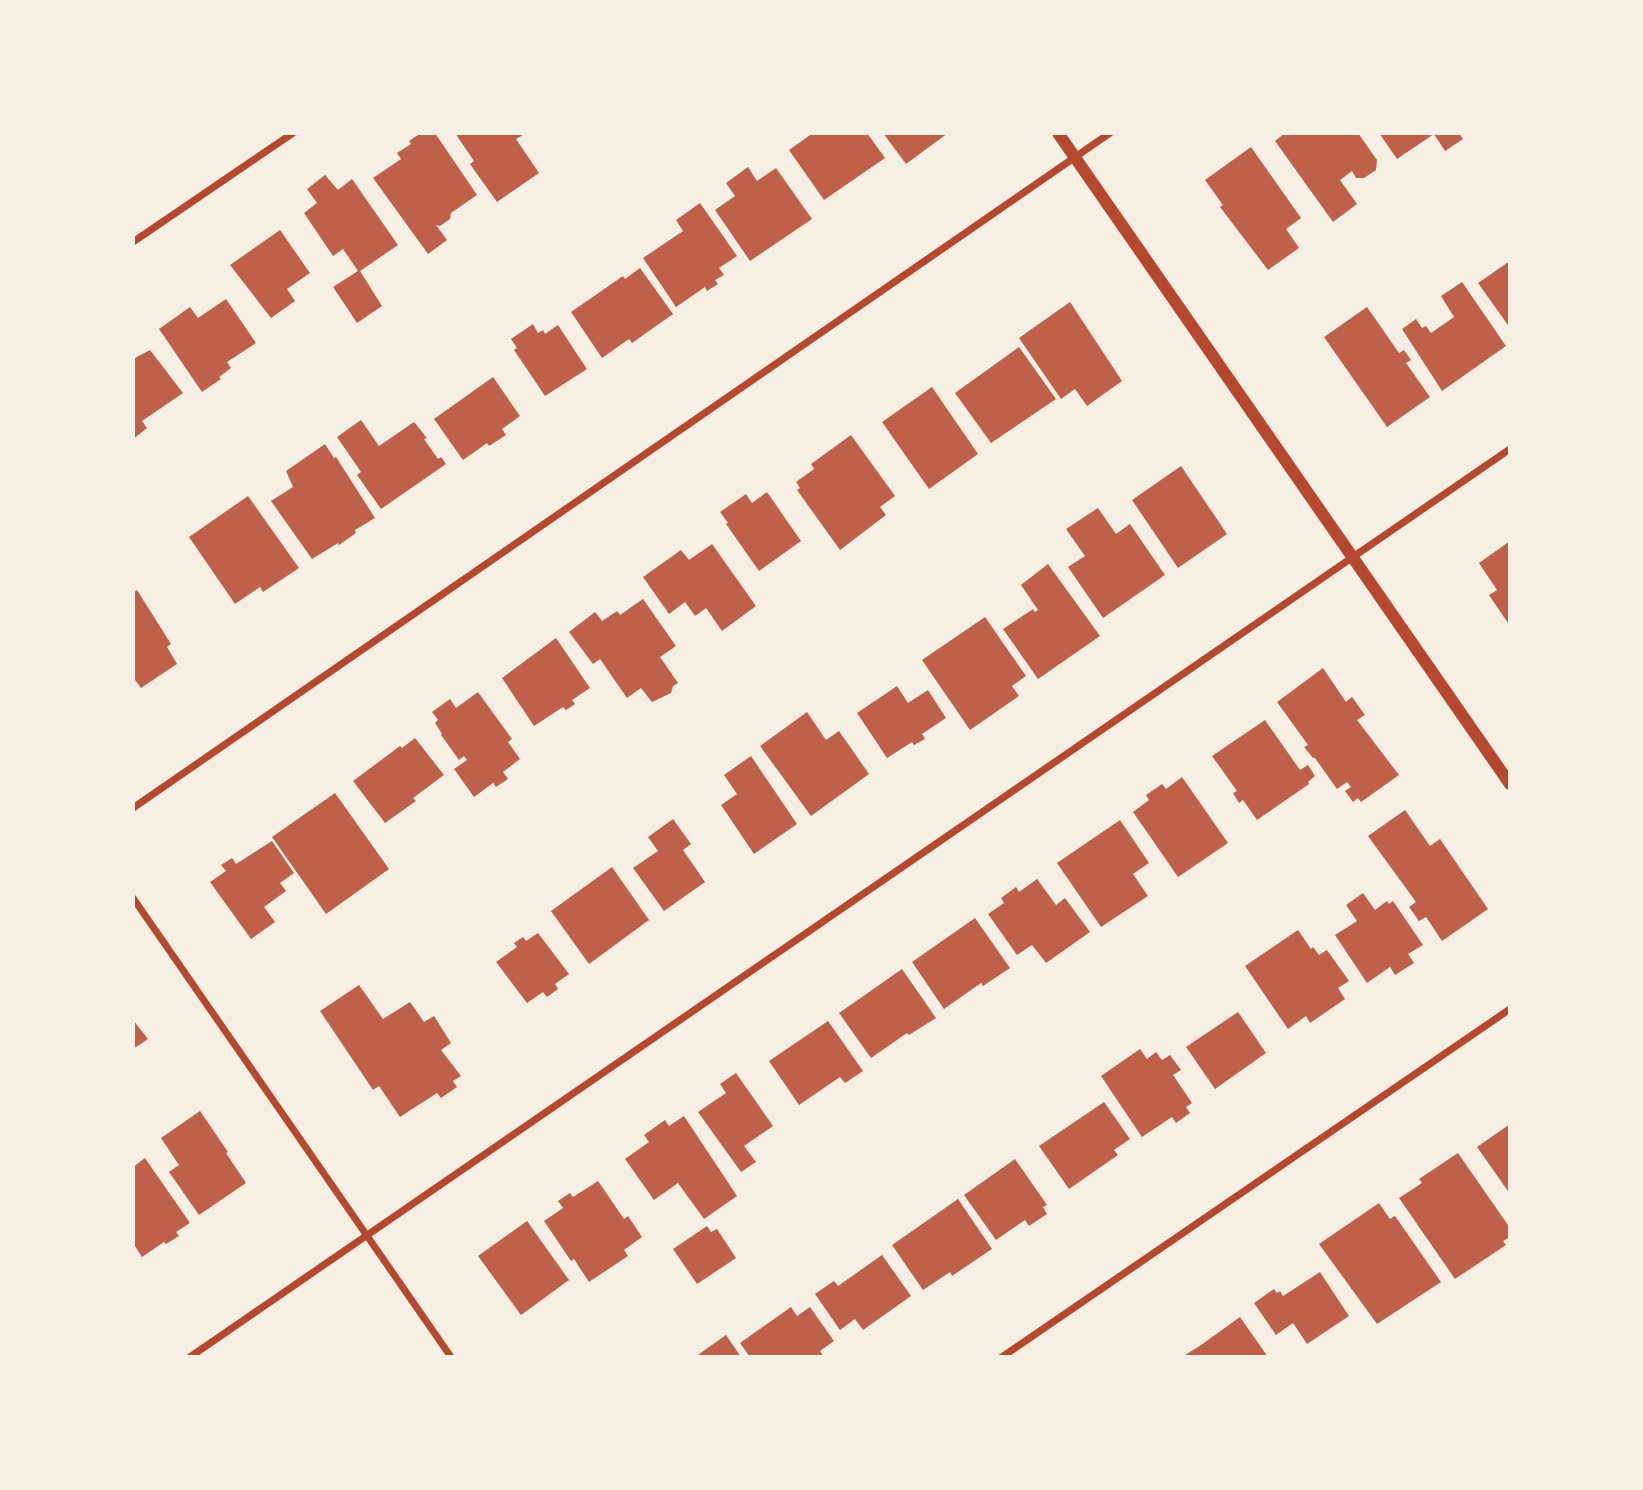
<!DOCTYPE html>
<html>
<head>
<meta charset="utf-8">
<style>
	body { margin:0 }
	#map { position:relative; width:1643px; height:1490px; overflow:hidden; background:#f6efe4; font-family:"Archivo Narrow",sans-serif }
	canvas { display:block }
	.frame { position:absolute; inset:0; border:135px solid #f6efe4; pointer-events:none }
</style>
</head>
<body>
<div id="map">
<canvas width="1643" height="1490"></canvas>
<div class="frame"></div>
</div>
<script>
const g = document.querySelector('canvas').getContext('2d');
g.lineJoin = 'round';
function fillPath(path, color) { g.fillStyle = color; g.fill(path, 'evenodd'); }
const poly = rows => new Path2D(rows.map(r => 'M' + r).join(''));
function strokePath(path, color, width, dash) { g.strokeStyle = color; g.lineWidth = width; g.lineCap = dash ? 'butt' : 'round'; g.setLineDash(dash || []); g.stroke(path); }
fillPath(poly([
	[421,133,435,133,477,195,451,213,450,219,440,226,436,225,447,240,428,254,373,178,401,159,397,153,411,144,409,141],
	[455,133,522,133,523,135,516,139,539,173,497,202,470,164,474,161],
	[813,133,867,133,885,158,824,200,789,150],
	[883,133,948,133,906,164],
	[1285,133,1358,133,1377,160,1376,170,1364,178,1356,178,1352,171,1340,180,1357,204,1333,222,1275,141],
	[1379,133,1459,133,1463,139,1445,151,1434,134,1397,159],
	[1251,147,1301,218,1286,229,1299,248,1268,270,1220,207,1223,205,1205,180],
	[748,167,757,181,776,168,812,219,750,261,715,210,735,196,726,183],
	[325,175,338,190,352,179,398,245,360,271,382,306,357,323,333,287,358,271,343,249,333,256,304,213,317,203,307,189],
	[700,203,737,256,719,268,724,275,715,280,718,284,707,291,705,287,676,307,643,258,683,231,676,220],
	[280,230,310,273,287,289,295,301,271,318,230,265],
	[1510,261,1510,328,1478,283],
	[640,268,673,314,632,343,629,339,602,358,571,312,623,276,625,279],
	[1462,282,1506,346,1442,391,1402,329,1416,319,1422,328,1426,326,1431,333,1454,317,1441,296],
	[226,299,256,343,227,362,231,368,219,377,221,379,202,392,159,329,190,307,198,318],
	[1070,302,1122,381,1087,406,1075,389,1061,399,1019,338],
	[1367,307,1399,353,1404,350,1411,360,1406,363,1430,397,1387,427,1324,337],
	[533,324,538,333,543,330,545,334,558,325,587,369,545,396,514,350,517,348,511,339],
	[1019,347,1056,399,991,443,955,393],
	[150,350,183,393,142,421,147,428,133,439,133,359],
	[493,377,520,416,502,429,506,435,489,446,487,443,463,460,434,419],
	[932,387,978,454,929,489,882,422],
	[361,420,379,446,414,422,427,438,424,439,438,459,441,457,446,464,381,509,357,475,361,472,337,437],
	[851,435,895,496,880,507,886,515,840,550,797,490,800,488,796,482,814,469,811,464],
	[325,444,334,458,336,457,375,518,355,530,356,533,339,545,338,543,312,559,271,501,293,487,286,471],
	[1181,466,1227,534,1178,568,1132,500],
	[767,492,801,541,759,571,726,524,728,523,720,512,746,494,752,503],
	[248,496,299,568,263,592,260,587,235,604,189,537],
	[1098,508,1116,534,1130,524,1165,575,1103,618,1068,567,1085,556,1066,529],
	[1510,541,1510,621,1508,623,1489,595,1497,590,1479,563],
	[712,544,756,606,722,631,706,608,695,616,685,602,669,614,643,577,681,550,689,560],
	[1048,564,1100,636,1038,679,1003,629,1033,609,1035,612,1038,610,1021,585],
	[137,590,171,644,167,647,177,664,141,688,133,677,133,593],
	[643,599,676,646,660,657,678,683,673,686,671,693,652,702,641,688,627,698,600,659,593,664,569,632,595,612,602,621,617,611,620,615],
	[985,617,1026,676,1012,686,1019,696,970,730,922,660],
	[556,638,590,688,572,700,575,704,566,710,563,707,534,726,502,678],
	[1323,668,1346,702,1352,697,1365,715,1357,720,1399,775,1361,802,1358,798,1353,802,1345,791,1351,787,1347,782,1337,789,1315,758,1313,758,1304,747,1308,745,1277,702],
	[897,686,908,703,928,690,946,718,922,734,925,739,914,745,912,742,887,758,857,713],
	[478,692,512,739,508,742,520,759,503,772,508,779,496,787,493,783,474,797,454,769,467,760,464,756,459,760,441,735,442,734,435,723,438,720,432,712,450,699,456,708],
	[807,712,826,740,839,731,869,774,811,816,760,746],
	[1265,720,1300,770,1308,765,1315,776,1308,782,1309,784,1257,820,1243,800,1239,803,1233,793,1237,791,1212,756],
	[415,738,444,775,413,798,416,801,385,823,353,781,400,746,402,748],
	[751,756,797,824,754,854,721,805,737,794,724,775],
	[1182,777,1228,843,1178,877,1133,812,1149,800,1146,795,1162,784,1166,789],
	[335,793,389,869,326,914,272,837],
	[1405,810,1430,846,1440,839,1488,909,1442,941,1426,917,1419,921,1409,907,1416,902,1368,836],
	[673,819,691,844,683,850,705,882,664,911,633,868,658,851,648,837],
	[1120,820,1149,863,1133,874,1148,896,1101,927,1057,863],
	[272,841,294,873,280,883,286,891,264,907,275,922,251,939,210,882,226,871,221,865,232,858,236,864],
	[612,867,649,920,589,964,551,911],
	[1037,879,1056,905,1065,898,1090,932,1046,963,1032,945,1017,955,988,914,1004,903,1001,898,1016,887,1019,892],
	[1363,893,1375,910,1387,901,1389,904,1393,901,1423,945,1408,954,1414,963,1395,975,1390,967,1367,983,1335,935,1357,921,1346,905],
	[975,918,1010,968,983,986,981,983,944,1009,912,962],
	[1298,930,1311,949,1313,947,1319,955,1327,950,1349,981,1338,988,1345,999,1310,1023,1306,1016,1288,1029,1245,966],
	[538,933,569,974,555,984,558,989,547,997,543,992,527,1003,496,962,517,947,514,943,523,937,526,941],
	[902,969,936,1018,909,1035,907,1033,871,1058,839,1013],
	[359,985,383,1019,410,1002,424,1022,434,1016,451,1043,441,1050,461,1076,453,1081,457,1087,441,1098,437,1093,400,1117,379,1086,373,1090,320,1011],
	[1238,1012,1266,1053,1215,1089,1186,1047],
	[133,1020,148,1039,133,1049],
	[828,1021,863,1071,845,1083,840,1077,799,1105,769,1061],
	[1140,1049,1147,1059,1156,1052,1162,1060,1170,1055,1181,1070,1173,1075,1192,1103,1186,1107,1190,1113,1176,1123,1172,1117,1142,1137,1101,1076],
	[736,1073,773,1126,744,1146,756,1162,741,1172,698,1112,726,1093,720,1084],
	[1104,1102,1130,1139,1114,1150,1118,1155,1069,1189,1039,1146],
	[200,1111,228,1152,226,1153,246,1183,199,1215,169,1172,179,1165,161,1138],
	[684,1116,737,1196,704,1219,678,1183,654,1200,625,1159,649,1142,644,1135,665,1120,669,1126],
	[1510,1124,1510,1194,1477,1147],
	[1458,1153,1510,1228,1510,1237,1503,1241,1506,1245,1455,1279,1399,1198,1422,1183,1419,1179],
	[145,1158,190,1223,176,1232,179,1236,166,1244,164,1242,142,1257,133,1243,133,1167],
	[1015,1159,1047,1205,1043,1207,1047,1214,1029,1226,1025,1220,996,1240,964,1195],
	[598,1181,624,1219,628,1216,642,1237,624,1250,628,1256,589,1282,574,1259,571,1261,544,1221,563,1208,558,1201,570,1193,573,1197],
	[958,1199,992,1249,952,1276,950,1272,923,1290,892,1245],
	[1379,1203,1390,1219,1395,1216,1441,1282,1377,1324,1319,1244],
	[527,1221,569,1280,521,1315,478,1256],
	[707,1226,711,1232,717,1229,736,1258,697,1284,673,1249],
	[882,1255,911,1296,863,1330,855,1319,840,1330,815,1294,834,1281,838,1286],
	[1320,1272,1349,1316,1307,1344,1293,1323,1276,1335,1254,1303,1274,1289,1277,1293,1280,1291,1283,1296],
	[791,1307,797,1316,810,1307,834,1341,820,1351,824,1357,750,1357,740,1343],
	[1240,1317,1268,1357,1182,1357,1201,1345],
	[726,1335,741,1357,695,1357]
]), '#bf614a');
strokePath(poly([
	[133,242,293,133],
	[133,808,1110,133],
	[133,898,451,1357],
	[190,1357,1510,449],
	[1002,1357,1510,1009]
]), '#b5482f', 7);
strokePath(poly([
	[1058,133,1510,784]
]), '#b5482f', 12);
</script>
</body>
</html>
